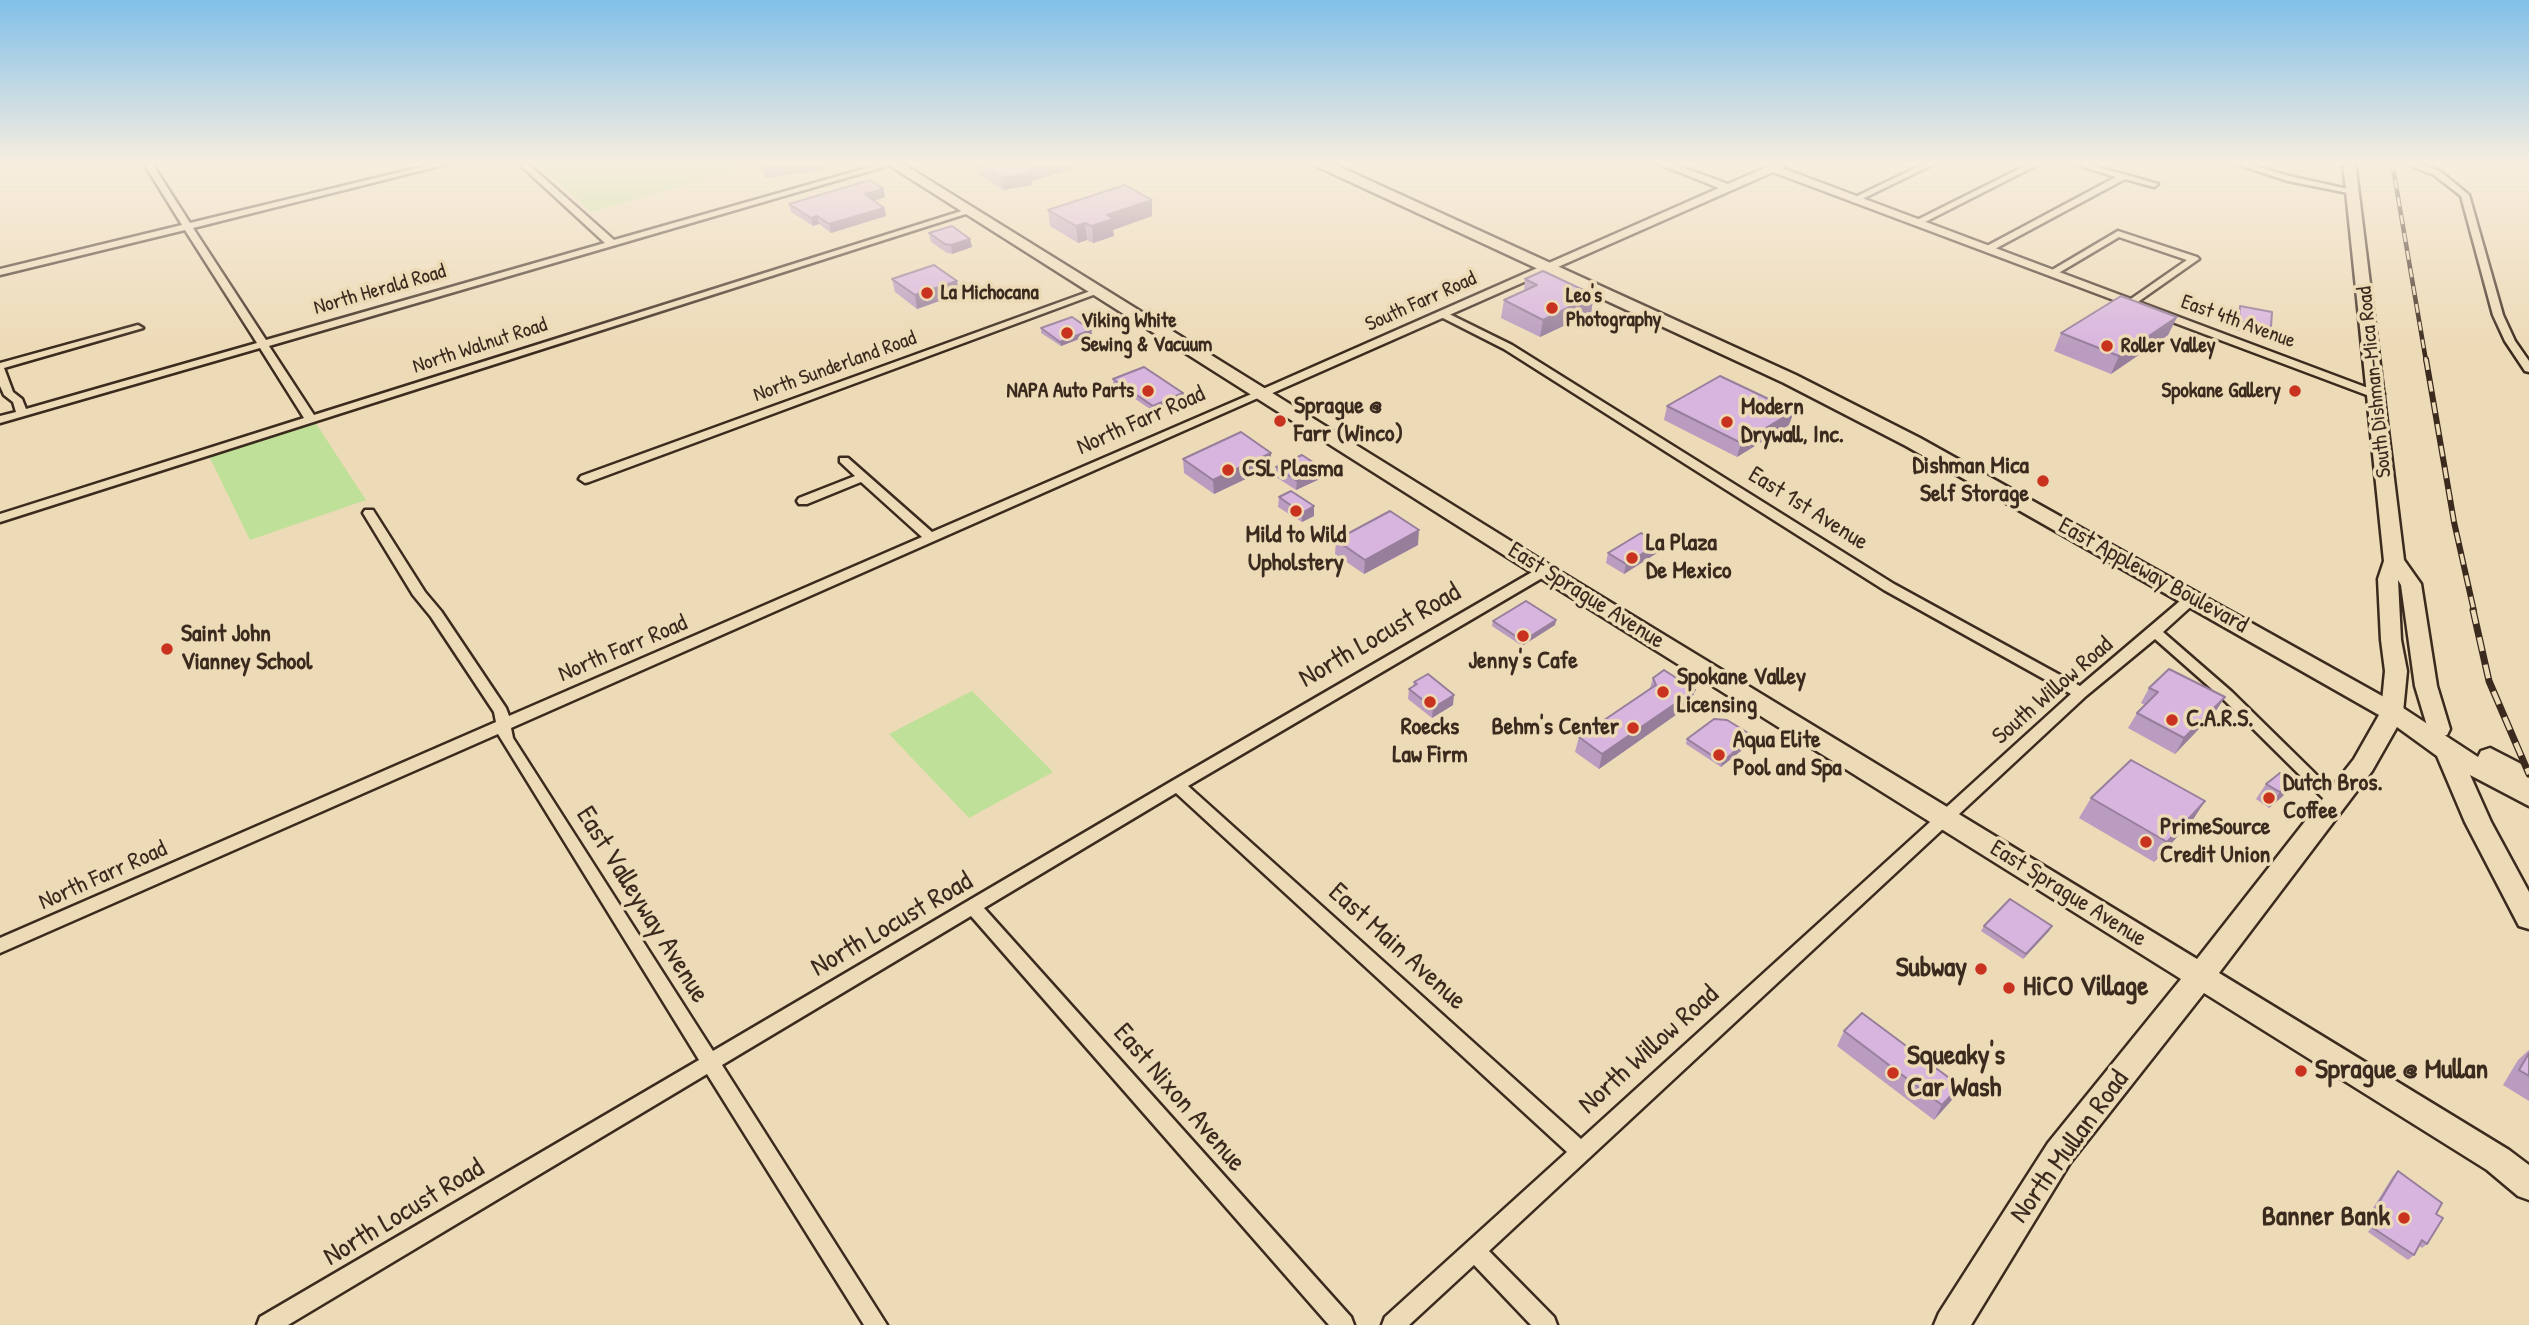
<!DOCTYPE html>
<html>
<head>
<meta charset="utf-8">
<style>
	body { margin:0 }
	canvas { display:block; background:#eddab7 }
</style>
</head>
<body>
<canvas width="2529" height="1325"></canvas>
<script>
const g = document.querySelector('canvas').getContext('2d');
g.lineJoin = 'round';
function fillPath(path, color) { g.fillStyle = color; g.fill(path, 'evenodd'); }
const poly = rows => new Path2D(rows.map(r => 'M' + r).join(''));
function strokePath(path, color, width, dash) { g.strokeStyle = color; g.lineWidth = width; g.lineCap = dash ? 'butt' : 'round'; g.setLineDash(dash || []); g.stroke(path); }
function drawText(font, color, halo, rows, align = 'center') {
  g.font = font + ' "Patrick Hand",sans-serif'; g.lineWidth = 7; g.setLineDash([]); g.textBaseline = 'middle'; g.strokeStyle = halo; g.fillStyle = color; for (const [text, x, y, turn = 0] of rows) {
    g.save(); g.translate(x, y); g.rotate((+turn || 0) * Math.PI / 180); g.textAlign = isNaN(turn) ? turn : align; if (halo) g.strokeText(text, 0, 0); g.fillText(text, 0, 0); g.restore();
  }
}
fillPath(poly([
	[535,162,728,162,742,169,592,212],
	[315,422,366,500,250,540,209,456],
	[972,691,1053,772,969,818,889,734]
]), '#bfe098');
const minor = poly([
	[143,162,151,162,190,223,442,162,455,162,193,228,266,340,605,243,517,162,526,162,614,240,888,162,897,163,269,346,314,415,968,209,975,211,0,522,0,514,304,418,260,348,0,423,0,416,16,412,13,402,4,395,0,386,0,363,138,325,143,328,4,368,13,392,22,399,26,409,257,343,185,230,0,275,0,269,182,225,143,162],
	[1928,162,1938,162,1858,201,1851,199,1928,162],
	[2033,162,2043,162,1919,225,1911,223,2033,162],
	[2068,162,2080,162,2158,184,2154,187,2125,179,1991,251,1985,251,1985,247,2116,177,2068,162],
	[2230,162,2242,162,2289,176,2357,191,2353,194,2288,181,2230,162],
	[2401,162,2412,162,2440,171,2469,195,2503,315,2515,341,2529,361,2529,372,2525,371,2505,341,2493,315,2461,196,2434,175,2401,162],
	[2118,231,2197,257,2199,259,2132,306,2128,305,2128,301,2187,260,2119,237,2055,275,2047,273,2118,231],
	[1096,289,1104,291,589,482,585,483,579,479,581,476,1096,289],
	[1443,311,1512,345,1894,584,2080,686,2187,595,2197,595,2199,598,2197,601,2163,632,2232,692,2343,801,2340,805,2335,807,2330,805,2222,698,2155,639,2086,696,1489,1251,1554,1317,1557,1325,1531,1325,1474,1265,1409,1325,1382,1325,1385,1317,1567,1152,1176,793,984,908,1351,1317,1354,1325,1329,1325,971,916,722,1065,887,1325,864,1325,707,1074,288,1325,257,1325,260,1317,699,1060,498,734,0,953,0,938,496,722,494,712,431,617,413,595,363,513,365,510,373,510,425,592,441,611,506,708,509,716,922,537,861,482,807,504,799,504,797,501,799,498,855,476,840,462,840,458,848,458,932,532,1263,389,1267,390,1267,394,511,728,513,738,713,1051,1172,781,1539,568,1549,568,1550,571,1549,574,1188,786,1581,1139,2071,694,1884,590,1504,349,1439,316,1438,314,1443,311]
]);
const tertiary = poly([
	[1654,162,1668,162,1728,184,1778,162,1786,162,1787,164,1782,168,2384,394,2377,398,2372,397,1773,172,1268,395,1263,396,1256,392,1719,188,1654,162]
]);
const secondary = poly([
	[2343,162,2355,162,2404,560,2421,584,2437,686,2450,729,2447,735,2439,737,2431,735,2428,729,2415,686,2401,585,2398,580,2401,640,2407,671,2403,712,2400,717,2392,720,2384,717,2381,712,2385,671,2381,640,2378,579,2384,561,2343,162]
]);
const primary = poly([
	[884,162,900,162,1551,566,2197,959,2354,759,2379,715,1906,446,1784,383,1314,165,1312,162,1329,162,1796,375,1920,438,2400,706,2478,757,2481,751,2490,748,2529,768,2529,806,2470,775,2491,822,2529,892,2529,929,2519,926,2465,822,2437,756,2397,727,2372,771,2219,973,2509,1150,2529,1165,2529,1200,2518,1196,2487,1170,2204,993,2070,1163,1971,1325,1934,1325,1939,1313,2048,1143,2181,979,1537,576,884,162]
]);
strokePath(minor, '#3b2a1e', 5);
strokePath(tertiary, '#3b2a1e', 5);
strokePath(secondary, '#3b2a1e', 5);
strokePath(primary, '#3b2a1e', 5);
fillPath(minor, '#eddab7');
fillPath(tertiary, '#eddab7');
fillPath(secondary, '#eddab7');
fillPath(primary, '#eddab7');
const railFar2 = poly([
	[2392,162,2426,361]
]);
const railFar1 = poly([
	[2426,359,2454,522,2474,611]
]);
const rail = poly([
	[2473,610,2489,681,2529,774]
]);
strokePath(railFar2, '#3b2a1e', 4.5);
strokePath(railFar1, '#3b2a1e', 6);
strokePath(rail, '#3b2a1e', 7);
strokePath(railFar2, '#eddab7', 2.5, [9]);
strokePath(railFar1, '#eddab7', 3.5, [11]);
strokePath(rail, '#eddab7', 4.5, [14]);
fillPath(poly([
	[759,162,824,162,825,169,766,178],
	[974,162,1074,162,1075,168,1032,181,1032,185,1003,190,977,174],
	[883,189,885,197,874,201,884,208,886,216,831,233,819,224,813,226,791,212,789,204],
	[1048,210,1152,216,1113,230,1114,236,1093,243,1087,240,1078,243,1050,226],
	[929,233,970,239,972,247,952,254,947,253,931,242],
	[892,279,957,281,959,294,917,309,895,292],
	[1525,279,1594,295,1591,313,1540,337,1501,318,1504,300,1524,291],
	[2240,306,2271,327,2267,336,2235,330,2235,315],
	[2177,317,2168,335,2111,374,2054,351,2061,333],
	[1041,328,1091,330,1092,334,1061,346,1041,333],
	[1113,379,1183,393,1184,398,1153,411,1113,384],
	[1667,406,1794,411,1789,425,1737,457,1664,420],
	[1183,459,1271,467,1214,494,1184,473],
	[1276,467,1322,468,1322,478,1296,490,1276,477],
	[1279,497,1314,516,1302,522,1278,507],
	[1336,540,1418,545,1364,574,1335,554],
	[1659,543,1657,553,1624,574,1606,563,1608,553],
	[1556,620,1555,625,1522,646,1492,626,1493,621],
	[1653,678,1695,690,1690,705,1599,769,1575,752,1579,737,1650,688],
	[1414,682,1453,705,1432,718,1408,699,1409,689,1413,687],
	[2149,688,2225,697,2215,712,2175,754,2128,728,2137,713,2145,705,2141,703],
	[1753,736,1752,742,1721,767,1686,744,1687,739],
	[2280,773,2283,796,2269,808,2256,799,2266,784],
	[2091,798,2205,801,2192,821,2154,862,2079,818],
	[1984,926,2049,931,2023,959,1981,931],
	[1844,1031,1960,1086,1951,1101,1934,1120,1837,1046],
	[2529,1050,2529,1101,2503,1085,2518,1060],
	[2398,1171,2436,1214,2427,1244,2422,1248,2419,1246,2414,1255,2408,1260,2368,1232,2377,1218,2370,1213,2393,1176]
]), '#ba9cc0');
fillPath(poly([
	[762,162,824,162,825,169,766,178],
	[1054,162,1074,162,1075,168,1032,181,1032,185,1003,190,1002,178],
	[883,189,885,197,867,203,865,194],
	[1152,200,1152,216,1113,230,1114,236,1093,243,1092,226,1107,215],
	[884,208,886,216,831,233,829,224],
	[817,216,819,224,813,226,811,218],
	[1085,223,1087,240,1078,243,1076,226],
	[970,239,972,247,952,254,951,245],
	[957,281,959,294,917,309,915,295],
	[1594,295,1591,313,1540,337,1543,320],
	[2177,317,2168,335,2111,374,2119,356],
	[1091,330,1092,334,1061,346,1060,342],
	[1183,393,1184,398,1153,411,1153,406],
	[1794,411,1789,425,1737,457,1741,443],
	[1271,453,1271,467,1214,494,1213,480],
	[1322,468,1322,478,1296,490,1297,481],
	[1314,506,1314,516,1302,522,1302,513],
	[1419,530,1418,545,1364,574,1365,560],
	[1659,543,1657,553,1624,574,1626,564],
	[1556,620,1555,625,1522,646,1523,641],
	[1695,690,1690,705,1599,769,1602,754],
	[1454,695,1453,705,1432,718,1433,708],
	[2225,697,2215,712,2175,754,2184,738],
	[1753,736,1752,742,1721,767,1722,762],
	[2294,781,2283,796,2269,808,2280,792],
	[2205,801,2192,821,2154,862,2167,842],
	[2052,926,2049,931,2023,959,2026,954],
	[1960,1086,1951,1101,1934,1120,1942,1105]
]), '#977f9c');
const building = poly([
	[975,162,1054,162,1027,170,1031,173,1002,178,975,162],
	[870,180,883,189,865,194,884,208,829,224,817,216,811,218,789,204,870,180],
	[1125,185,1152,200,1107,215,1113,219,1092,226,1085,223,1076,226,1048,210,1125,185],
	[952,226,970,239,951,245,945,244,929,233,952,226],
	[934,265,957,281,915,295,892,279,934,265],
	[1543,271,1594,295,1543,320,1504,300,1537,285,1525,279,1543,271],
	[2121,296,2177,317,2119,356,2061,333,2121,296],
	[2240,306,2272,312,2271,327,2239,321,2240,306],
	[1072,317,1091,330,1060,342,1041,328,1072,317],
	[1144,367,1183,393,1153,406,1113,379,1144,367],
	[1720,376,1794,411,1741,443,1667,406,1720,376],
	[1241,432,1271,453,1213,480,1183,459,1241,432],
	[1302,455,1322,468,1297,481,1276,467,1302,455],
	[1291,491,1314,506,1302,513,1279,497,1291,491],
	[1390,511,1419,530,1365,560,1336,540,1390,511],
	[1641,533,1659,543,1626,564,1608,553,1641,533],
	[1526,601,1556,620,1523,641,1493,621,1526,601],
	[2169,669,2225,697,2184,738,2137,713,2158,692,2149,688,2169,669],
	[1664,670,1695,690,1602,754,1579,737,1656,685,1653,678,1664,670],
	[1428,674,1454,695,1433,708,1409,689,1417,684,1414,682,1428,674],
	[1714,719,1727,720,1753,736,1722,762,1687,739,1714,719],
	[2131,760,2205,801,2167,842,2091,798,2131,760],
	[2280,773,2294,781,2280,792,2266,784,2280,773],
	[2010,899,2052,926,2026,954,1984,926,2010,899],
	[1862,1013,1960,1086,1942,1105,1844,1031,1862,1013],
	[2529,1053,2529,1076,2519,1070,2529,1053],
	[2398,1171,2442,1203,2436,1214,2443,1218,2427,1244,2422,1240,2414,1255,2373,1228,2382,1213,2375,1209,2398,1171]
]);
fillPath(building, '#d8b5df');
strokePath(building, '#977f9c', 2);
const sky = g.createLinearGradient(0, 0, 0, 347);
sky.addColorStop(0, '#82c0e9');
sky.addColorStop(0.47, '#f7eedf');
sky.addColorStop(1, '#f7eedf00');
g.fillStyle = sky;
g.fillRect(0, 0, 2529, 347);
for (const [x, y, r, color] of [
	[927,293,7,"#c8321e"],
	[1552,308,7,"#c8321e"],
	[1067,333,7,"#c8321e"],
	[2107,346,7,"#c8321e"],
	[1148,391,7,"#c8321e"],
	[2295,391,7,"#c8321e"],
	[1280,421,7,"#c8321e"],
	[1727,422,7,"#c8321e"],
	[1228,470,7,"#c8321e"],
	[2043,481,7,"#c8321e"],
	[1296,511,7,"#c8321e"],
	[1632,558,7,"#c8321e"],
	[1523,636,7,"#c8321e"],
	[167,649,7,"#c8321e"],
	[1663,692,7,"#c8321e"],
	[1430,702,7,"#c8321e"],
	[2172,720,7,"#c8321e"],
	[1633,728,7,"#c8321e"],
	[1719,755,7,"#c8321e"],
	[2269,798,7,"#c8321e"],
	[2146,842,7,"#c8321e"],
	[1981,969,7,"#c8321e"],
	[2009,988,7,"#c8321e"],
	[2301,1071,7,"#c8321e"],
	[1893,1073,7,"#c8321e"],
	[2404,1218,7,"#c8321e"]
]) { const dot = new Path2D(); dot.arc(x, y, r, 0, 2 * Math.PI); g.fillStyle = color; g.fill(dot); strokePath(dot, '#eddab7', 2.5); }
drawText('21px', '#3b2a1e', '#eddab7', [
	["North Herald Road",380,290,-16],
	["South Farr Road",1421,302,-24],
	["East 4th Avenue",2238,322,20],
	["North Walnut Road",480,346,-18],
	["North Sunderland Road",835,367,-20],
	["South Dishman-Mica Road",2375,382,-96]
]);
drawText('bold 21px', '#3b2a1e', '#eddab7', [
	["La Michocana",941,293],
	["Leo's",1566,296],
	["Photography",1566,320],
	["Viking White",1081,321],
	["Sewing & Vacuum",1081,345],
	["Roller Valley",2121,346],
	["NAPA Auto Parts",1134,391,"right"],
	["Spokane Gallery",2281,391,"right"]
], 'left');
drawText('bold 24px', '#3b2a1e', '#eddab7', [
	["Sprague @",1294,407],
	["Farr (Winco)",1294,435],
	["Modern",1741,408],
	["Drywall, Inc.",1741,436],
	["Dishman Mica",2029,467,"right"],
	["Self Storage",2029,495,"right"],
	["CSL Plasma",1242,470],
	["Mild to Wild",1296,536,"center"],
	["Upholstery",1296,564,"center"],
	["La Plaza",1646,544],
	["De Mexico",1646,572],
	["Saint John",181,635],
	["Vianney School",181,663],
	["Jenny's Cafe",1523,662,"center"],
	["Spokane Valley",1677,678],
	["Licensing",1677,706],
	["C.A.R.S.",2186,720],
	["Roecks",1430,728,"center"],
	["Law Firm",1430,756,"center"],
	["Behm's Center",1619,728,"right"],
	["Aqua Elite",1733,741],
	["Pool and Spa",1733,769],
	["Dutch Bros.",2283,784],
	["Coffee",2283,812],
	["PrimeSource",2160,828],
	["Credit Union",2160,856]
], 'left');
drawText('24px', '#3b2a1e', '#eddab7', [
	["North Farr Road",1141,421,-24],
	["East 1st Avenue",1808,509,32],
	["East Appleway Boulevard",2153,576,29],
	["East Sprague Avenue",1586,596,32],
	["North Farr Road",623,649,-23],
	["South Willow Road",2053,691,-41],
	["North Farr Road",103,876,-24],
	["East Sprague Avenue",2068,894,32]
]);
drawText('28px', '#3b2a1e', '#eddab7', [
	["North Locust Road",1380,636,-30],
	["East Valleyway Avenue",642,905,58],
	["North Locust Road",892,925,-30],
	["East Main Avenue",1397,947,42],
	["North Willow Road",1649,1050,-42],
	["East Nixon Avenue",1179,1098,49],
	["North Mullan Road",2070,1147,-54],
	["North Locust Road",404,1213,-31]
]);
drawText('bold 28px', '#3b2a1e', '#eddab7', [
	["Subway",1967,969,"right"],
	["HiCO Village",2023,988],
	["Squeaky's",1907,1057],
	["Car Wash",1907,1089],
	["Sprague @ Mullan",2315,1071],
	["Banner Bank",2390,1218,"right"]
], 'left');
</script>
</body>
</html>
